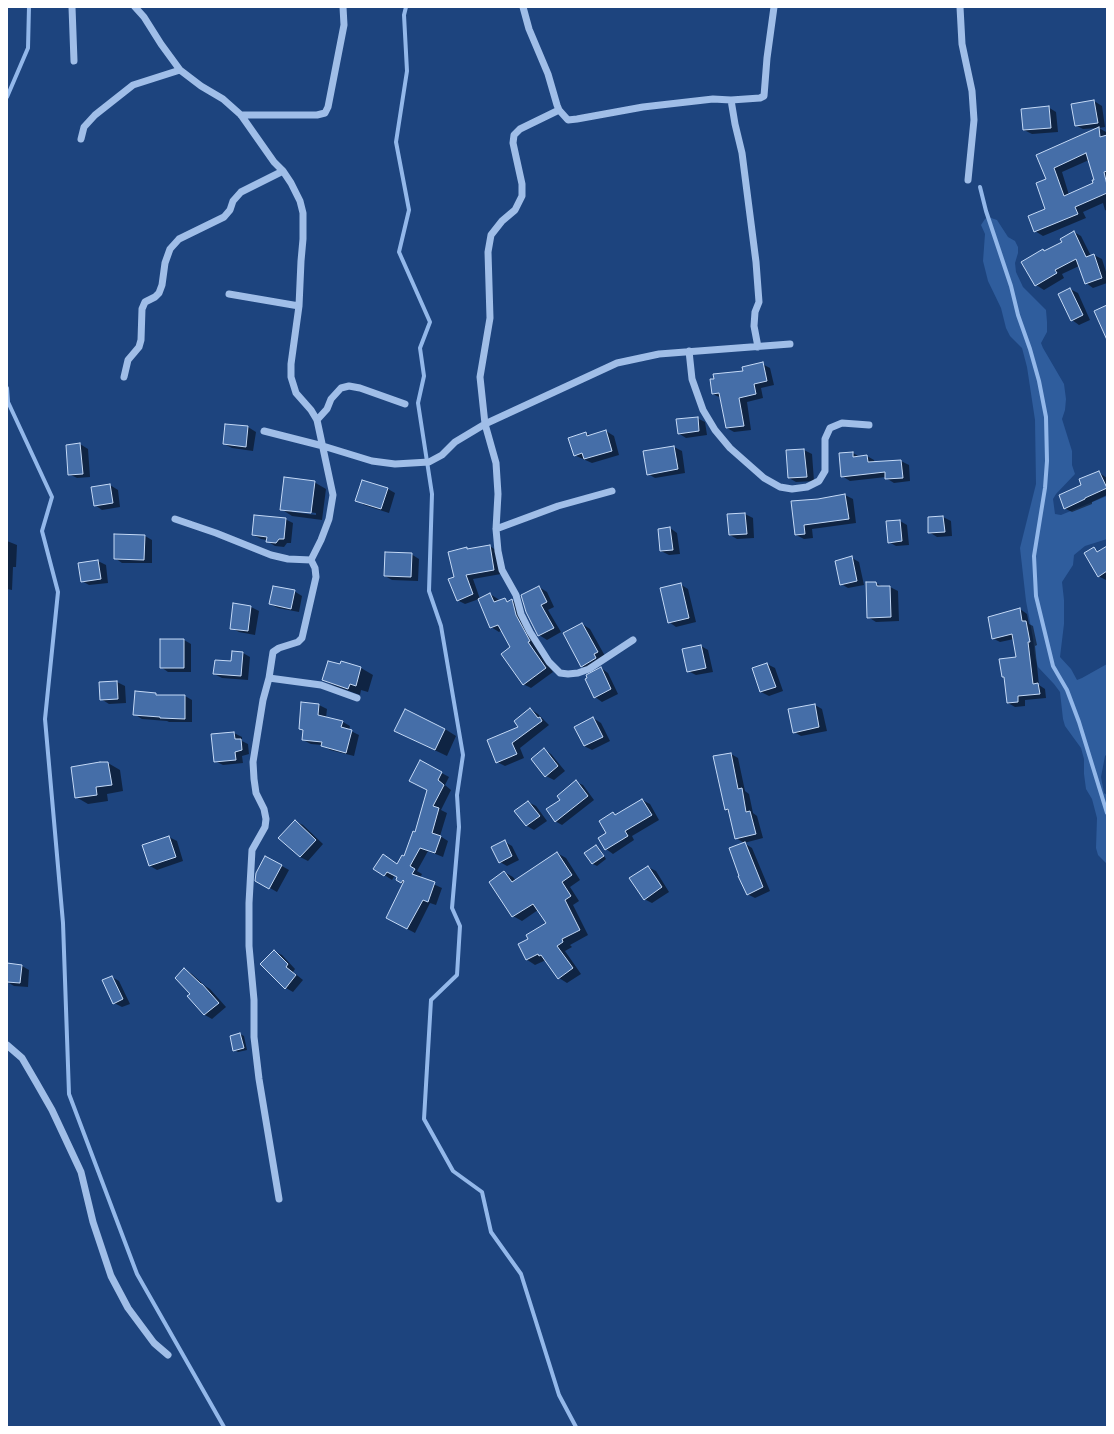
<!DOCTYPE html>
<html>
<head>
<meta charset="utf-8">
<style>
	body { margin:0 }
	#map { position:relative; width:1114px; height:1434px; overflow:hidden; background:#1d447e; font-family:Montserrat,sans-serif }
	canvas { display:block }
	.frame { position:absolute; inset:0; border:8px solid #fff; pointer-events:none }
</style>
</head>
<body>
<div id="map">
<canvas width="1114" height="1434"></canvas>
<div class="frame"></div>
</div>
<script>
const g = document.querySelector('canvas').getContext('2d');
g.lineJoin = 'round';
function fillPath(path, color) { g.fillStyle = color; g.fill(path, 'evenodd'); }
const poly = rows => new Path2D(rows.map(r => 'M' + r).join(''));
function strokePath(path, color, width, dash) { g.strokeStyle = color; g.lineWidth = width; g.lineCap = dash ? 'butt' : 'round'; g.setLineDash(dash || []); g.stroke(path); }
fillPath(poly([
	[988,217,997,220,1008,237,1015,241,1018,247,1018,253,1015,263,1016,272,1023,287,1046,310,1047,322,1047,332,1041,343,1043,348,1064,384,1066,399,1065,410,1062,419,1072,451,1072,465,1075,474,1056,494,1053,499,1055,514,1061,515,1107,496,1107,539,1085,546,1074,555,1073,565,1062,582,1064,600,1064,624,1060,657,1071,669,1077,680,1082,678,1107,664,1107,754,1105,756,1101,777,1104,793,1107,795,1107,864,1098,855,1096,848,1097,818,1092,799,1086,789,1084,774,1084,759,1081,748,1065,726,1063,719,1060,692,1054,684,1038,667,1035,657,1033,638,1026,601,1020,548,1036,484,1035,420,1027,367,1022,348,1010,336,1006,328,1001,308,988,281,983,261,985,234,981,225,985,219]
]), '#2f5d9d');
fillPath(poly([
	[1094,101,1102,106,1105,127,1099,128,1106,132,1107,135,1107,211,1105,210,1103,203,1083,212,1086,218,1043,236,1035,231,1046,209,1047,180,1037,155,1097,128,1083,129,1075,125],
	[1089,160,1095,180,1094,183,1069,195,1062,172],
	[1048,107,1056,112,1058,132,1032,134,1024,130],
	[1074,232,1081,236,1091,256,1094,255,1102,259,1107,275,1107,283,1093,288,1086,283,1079,266,1062,274,1064,278,1044,290,1036,285,1043,250,1045,252,1063,242],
	[1070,289,1078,293,1090,320,1079,325,1072,320],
	[762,364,770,368,774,385,761,388,763,398,747,402,751,430,734,432,727,428,721,398,713,394,744,372],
	[697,418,705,422,707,435,686,438,678,433],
	[226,425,248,427,256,432,253,451,232,448,224,444],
	[606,431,614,436,619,455,592,463,574,455,586,433,591,436],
	[80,444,88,449,90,477,77,478,69,474],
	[674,447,682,451,685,473,655,478,648,474,644,452],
	[804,450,812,454,814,481,796,482,789,478,787,451],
	[853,453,860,457,867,456,874,460,875,463,901,461,909,465,910,481,894,483,886,478,886,477,850,481,842,476],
	[1098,472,1107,478,1107,495,1092,502,1092,504,1072,512,1064,508,1082,485],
	[363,481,388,489,395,493,389,513,364,505,357,500],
	[314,482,326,489,322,520,292,516,281,509],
	[292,510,316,513,316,515,292,512],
	[110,485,118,490,120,507,102,510,95,505,92,488],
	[845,495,853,499,856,523,812,529,813,538,804,539,796,535,818,500],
	[745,514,753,518,754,538,737,539,730,535,728,515],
	[943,517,951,521,952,536,937,537,929,532,929,518],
	[285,519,293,523,291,543,287,543,284,547,275,546,267,541,267,540,261,539,253,535],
	[900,521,907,525,909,545,896,546,889,542],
	[670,528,677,533,680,554,669,555,661,551],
	[145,536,152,540,152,563,122,563,115,558],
	[7,541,17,545,16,567,13,567,12,590,7,589],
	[490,546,497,551,501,574,473,579,480,599,490,594,498,599,499,601,505,599,509,602,512,600,519,605,535,646,553,672,531,688,523,684,511,648,502,630,499,632,491,627,479,599,465,604,457,600,455,578,466,548,468,550],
	[1107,547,1107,579,1106,580,1098,576,1094,549,1099,552],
	[411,554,419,559,418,581,392,580,385,576],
	[852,558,859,562,864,585,848,588,841,584],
	[98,561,106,565,108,583,89,585,82,581],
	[876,583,883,587,890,587,898,591,899,621,876,622,868,617],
	[680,584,688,589,696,622,676,627,669,622],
	[539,587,547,592,554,607,548,610,561,632,547,640,539,635],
	[294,591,302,596,299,612,278,608,270,604],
	[234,604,251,607,259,611,255,635,239,632,231,628],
	[1020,609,1027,614,1029,624,1033,626,1037,645,1035,646,1039,685,1045,689,1046,698,1025,700,1025,706,1015,707,1008,703,1005,678,1003,676,1018,658,1014,639,1000,642,992,638],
	[582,624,590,629,605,656,589,670,582,666],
	[184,640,191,644,191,672,168,672,161,667],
	[701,646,708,650,713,672,696,675,688,671],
	[243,653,250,657,248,680,222,678,214,674,232,662],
	[342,662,361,668,373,675,368,692,361,690,360,695,335,686,323,680,341,665],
	[767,664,775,668,783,691,769,696,761,692,753,669],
	[601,668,608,673,618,694,602,702,595,697],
	[117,682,125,686,126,703,109,704,101,699],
	[156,694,159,696,185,696,192,700,192,722,169,722,167,721,142,719,134,714],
	[302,703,319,705,327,709,326,718,343,722,350,726,349,730,359,735,354,756,330,750,322,745,311,744,303,740,304,731,300,729],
	[815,705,822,709,827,731,801,736,794,732],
	[530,709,538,714,549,725,520,748,524,758,505,766,497,762],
	[593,718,601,723,610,741,592,750,584,746],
	[445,729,456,736,447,756,407,737],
	[234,733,242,737,242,741,248,744,249,754,242,756,243,763,223,765,215,761,212,735],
	[544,750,551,754,565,771,554,780,546,776,533,759],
	[731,754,738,758,745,791,749,794,753,813,757,816,763,838,744,843,736,838,729,812,726,809],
	[420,761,449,777,445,785,451,790,441,810,447,813,440,836,448,841,443,857,428,851,417,871,422,874,420,878,442,888,436,905,430,903,415,933,394,922,404,884,397,880,398,877,395,875,392,880,374,868,398,865,404,857,415,833,428,790],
	[108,763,120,770,123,791,107,794,108,801,88,804,76,797,72,768],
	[576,782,583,785,594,800,562,825,555,821,561,800],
	[642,800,650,804,659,820,632,836,634,840,613,854,606,849,608,833,613,814,616,815],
	[528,802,536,806,547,821,534,830,527,826,516,811],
	[295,821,303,825,323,844,308,861,300,857],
	[169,837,177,841,183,861,157,870,150,866],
	[505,842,512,846,519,860,507,866,500,862],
	[744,843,752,848,770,891,755,898,747,894],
	[596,846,599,848,606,859,597,866,593,864,586,853],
	[557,853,566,858,580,880,570,887,579,901,573,905,588,935,570,945,572,947,565,951,581,974,567,983,559,978,546,960,535,965,526,959,530,939,547,924,538,910,522,921,513,916,504,872,513,877,516,881],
	[266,857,289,870,277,892,256,880],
	[648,867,656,871,669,892,652,903,644,899],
	[274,951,282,955,295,969,293,972,303,980,293,992,286,988,261,964],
	[22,966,29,970,28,987,14,986,7,982,7,972],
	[184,969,192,974,205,986,210,989,226,1007,212,1019,205,1015,189,996,192,994],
	[112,977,119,981,130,1004,122,1007,114,1003],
	[240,1034,244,1036,247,1050,238,1052,234,1050]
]), '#0007');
strokePath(poly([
	[406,7,404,15,407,71,396,142,409,210,399,252,430,322,420,348,424,376,418,403,432,494,429,591,441,626,463,755,457,795,459,827,452,908,460,926,457,975,431,1000,424,1119,453,1171,482,1192,491,1232,521,1274,559,1395,576,1427],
	[7,97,28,48,29,7],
	[980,187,986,211,1011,286,1018,315,1030,349,1039,381,1046,417,1047,461,1045,488,1034,556,1036,596,1053,666,1067,690,1079,722,1107,813],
	[7,388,8,402,52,497,42,531,58,592,45,719,63,923,69,1094,137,1274,224,1427]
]), '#93b8ea', 4);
const building = poly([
	[1094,100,1098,123,1075,126,1071,104,1094,100],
	[1049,106,1051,128,1023,130,1021,109,1049,106],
	[1099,127,1100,137,1107,135,1107,171,1104,172,1107,185,1107,193,1075,207,1078,214,1034,232,1028,216,1045,209,1036,183,1046,179,1036,155,1099,127],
	[1086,153,1094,180,1092,180,1093,183,1064,196,1054,168,1086,153],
	[1074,231,1086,257,1094,254,1102,278,1085,284,1076,259,1055,270,1057,273,1035,286,1021,262,1043,249,1044,251,1062,242,1060,239,1074,231],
	[1070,288,1083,315,1071,321,1058,294,1070,288],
	[1107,305,1107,340,1094,311,1107,305],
	[763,362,767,381,754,384,756,394,739,398,744,426,726,428,719,393,712,394,710,379,714,379,713,374,743,371,742,367,763,362],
	[698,417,699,431,678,434,676,419,698,417],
	[225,424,248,426,246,447,223,444,225,424],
	[606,430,612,451,584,459,582,453,574,456,568,438,586,432,587,436,606,430],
	[80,443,83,474,68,475,66,445,80,443],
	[674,446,678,469,647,475,643,451,674,446],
	[804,449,807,477,788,478,786,450,804,449],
	[853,452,853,457,867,455,868,462,901,460,903,478,885,479,885,472,841,477,839,453,853,452],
	[1099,471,1107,488,1085,498,1085,499,1064,509,1059,495,1081,485,1079,479,1099,471],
	[284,477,315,481,311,513,280,510,284,477],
	[362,480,388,488,381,509,355,501,362,480],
	[110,484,113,503,94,506,91,487,110,484],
	[845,494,849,519,804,525,805,534,795,535,791,501,818,499,845,494],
	[745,513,747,534,729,535,727,514,745,513],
	[254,515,286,518,284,539,279,539,276,543,266,542,267,537,252,535,254,515],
	[943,516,945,532,928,533,928,517,943,516],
	[900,520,902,541,888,543,886,521,900,520],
	[670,527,673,550,660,551,658,529,670,527],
	[114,534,145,535,144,560,114,559,114,534],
	[490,545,494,570,466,575,473,594,457,601,448,579,454,577,448,552,467,547,467,549,490,545],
	[1107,546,1107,571,1098,577,1084,553,1094,547,1097,552,1107,546],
	[385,552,412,553,411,577,384,576,385,552],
	[852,556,857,581,840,585,835,561,852,556],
	[98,560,101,579,81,582,78,563,98,560],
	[866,582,876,582,877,586,890,586,891,617,867,618,866,582],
	[681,583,689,618,668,623,660,588,681,583],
	[273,586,295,590,291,609,269,604,273,586],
	[539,586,547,602,541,605,554,628,538,636,526,612,521,595,539,586],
	[490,593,494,602,505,598,507,602,512,599,516,615,530,641,528,642,546,668,523,685,501,654,510,647,498,625,490,628,478,599,490,593],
	[233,603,251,606,248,631,230,629,233,603],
	[1020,608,1022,621,1026,621,1030,642,1028,642,1033,684,1038,683,1040,694,1018,696,1018,702,1007,703,1004,677,1002,677,999,659,1016,657,1012,634,992,639,988,617,1020,608],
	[582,623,598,652,594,654,596,658,581,667,563,633,582,623],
	[160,639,184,639,184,668,160,668,160,639],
	[701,645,706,668,687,672,682,649,701,645],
	[232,651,243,652,241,676,213,674,215,660,231,661,232,651],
	[328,661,340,664,341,661,361,667,356,686,350,684,348,689,322,680,328,661],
	[767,663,776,687,760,692,752,668,767,663],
	[601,667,611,689,594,698,585,679,587,678,586,675,601,667],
	[117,681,118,699,100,700,99,682,117,681],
	[135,691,156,693,156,695,185,695,185,719,160,718,160,717,133,715,135,691],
	[301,702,319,704,318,715,343,721,341,727,352,730,346,753,321,746,322,742,302,740,303,730,299,729,301,702],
	[815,704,819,727,793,733,788,709,815,704],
	[530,708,538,718,540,717,542,721,512,743,517,754,496,763,487,740,518,727,514,721,530,708],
	[405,709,445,729,435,750,394,731,405,709],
	[593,717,603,737,584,746,574,727,593,717],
	[234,732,235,739,241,739,242,750,235,752,236,760,214,762,211,734,234,732],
	[544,748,558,766,545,777,531,759,544,748],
	[731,753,738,789,742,788,746,812,750,811,756,834,735,839,728,809,725,810,713,756,731,753],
	[420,760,442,772,438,780,444,785,433,806,439,808,432,833,441,836,435,853,420,848,410,866,415,869,412,874,435,882,428,902,423,900,407,929,386,918,404,881,403,880,401,883,396,880,397,877,387,872,384,876,373,869,383,854,397,864,402,855,404,856,413,831,415,832,427,790,409,781,420,760],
	[100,762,108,762,112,785,96,787,97,795,75,798,71,767,100,762],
	[576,780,588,796,555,822,546,809,560,800,557,796,576,780],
	[642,799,652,815,625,831,628,836,605,850,598,838,606,833,599,821,613,812,615,815,642,799],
	[528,801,540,816,526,826,514,811,528,801],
	[295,820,316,840,300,857,278,838,295,820],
	[169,836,176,857,149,866,142,845,169,836],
	[505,840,512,856,499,863,491,847,505,840],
	[745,842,763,887,747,895,738,876,739,876,729,848,745,842],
	[596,845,604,856,592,864,584,853,596,845],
	[557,852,572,875,562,882,571,896,565,900,580,930,562,939,563,942,557,946,573,968,558,979,541,955,539,956,538,954,526,960,518,944,528,939,526,935,546,923,533,904,512,917,489,882,504,871,512,882,557,852],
	[265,856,282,865,269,889,255,881,256,873,265,856],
	[648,866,662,887,644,900,629,878,648,866],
	[274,950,288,964,286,967,296,975,285,989,260,964,274,950],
	[7,963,22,965,20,983,7,982,7,963],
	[184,968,201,984,202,984,219,1003,204,1015,187,996,190,994,175,978,184,968],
	[112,976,123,999,113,1004,102,980,112,976],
	[240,1033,244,1048,233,1051,230,1036,240,1033]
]);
fillPath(building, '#456ea8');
strokePath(building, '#c4d9f6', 1);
strokePath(poly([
	[72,7,74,61],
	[135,7,144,17,161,44,180,70,201,86,223,99,241,115,274,162,283,171,291,183,300,201,303,213,303,239,301,261,299,306,291,364,291,377,296,393,311,410,317,420,333,495,329,519,321,540,311,560,315,568,316,577,302,638,298,642,279,648,273,652,269,678,263,700,253,762,254,779,256,793,264,809,266,819,265,827,252,850,249,903,249,946,254,1000,254,1037,259,1079,279,1199],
	[523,7,529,29,548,74,557,105,559,110,568,120,577,119,643,107,713,99,731,100,760,98,764,96,767,58,774,7],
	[960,7,962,44,972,91,974,120,968,180],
	[731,100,735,124,742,153,756,262,759,302,755,312,754,326,758,347],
	[559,110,520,129,514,135,513,143,522,184,522,196,515,210,502,221,491,235,488,252,490,318,480,377,485,424,496,463,498,494,496,529,498,551,502,570,516,595,521,614,530,632,549,662,560,673,568,674,578,673,589,669,633,640],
	[241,115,317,115,325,113,328,107,344,25,343,7],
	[81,139,84,127,95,115,133,85,180,70],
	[229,294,299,306],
	[689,351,692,379,703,410,715,430,730,448,764,478,780,487,792,489,807,487,819,481,825,471,825,439,830,428,842,423,869,425],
	[124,377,128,360,139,347,141,340,142,309,145,302,155,297,159,293,162,285,165,263,170,249,179,239,224,217,230,210,233,201,241,192,283,171],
	[317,420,327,409,331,399,341,388,349,386,360,388,405,404],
	[264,431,323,446,372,461,395,464,429,462,442,455,455,442,485,424,617,363,659,354,790,344],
	[175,519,216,533,271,555,288,559,311,560],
	[496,529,558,506,612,491],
	[269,678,321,685,357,698],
	[7,1045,22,1058,36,1082,52,1110,81,1172,93,1222,111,1276,128,1308,154,1343,168,1355]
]), '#a0bee8', 7);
</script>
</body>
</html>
